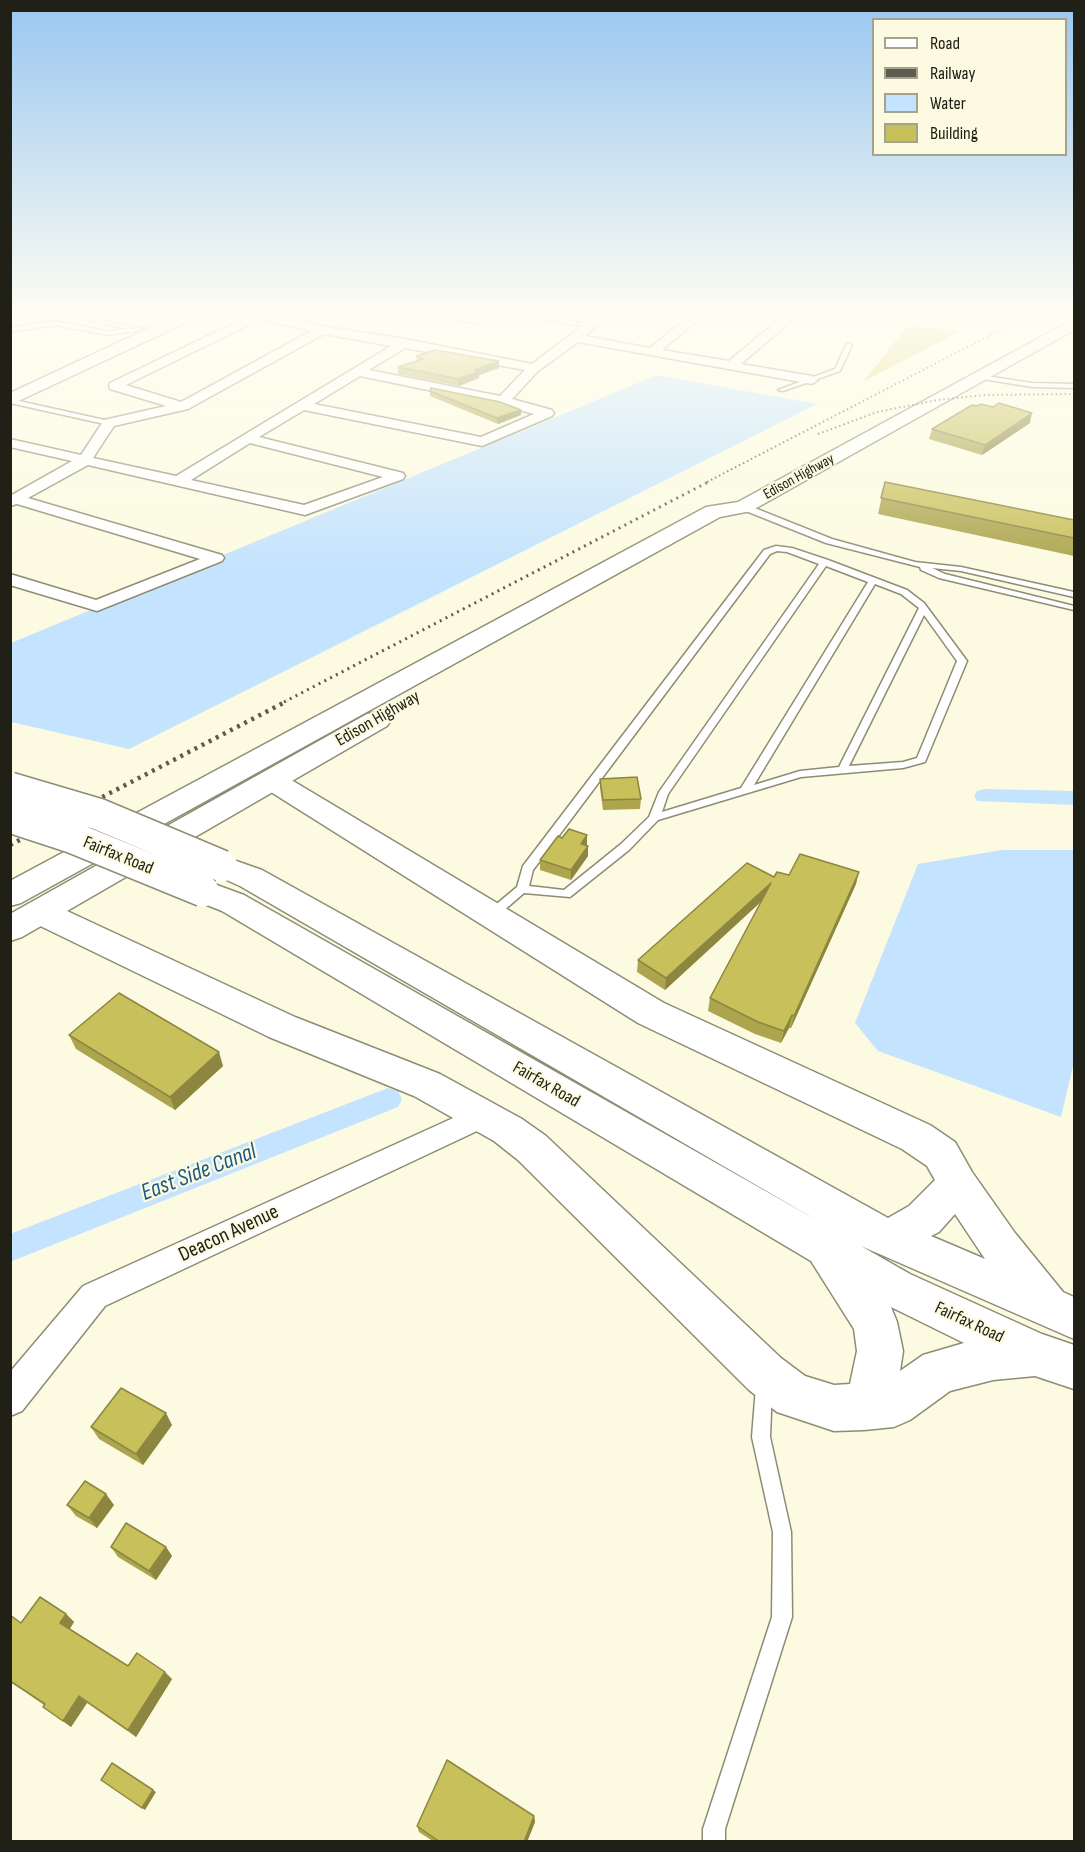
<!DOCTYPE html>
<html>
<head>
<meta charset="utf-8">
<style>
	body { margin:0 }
	#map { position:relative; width:1085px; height:1852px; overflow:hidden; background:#fcfbe1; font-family:"Sofia Sans Condensed",sans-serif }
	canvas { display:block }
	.frame { position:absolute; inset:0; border:12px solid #212017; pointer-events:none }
	.legend { position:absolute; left:872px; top:18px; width:195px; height:138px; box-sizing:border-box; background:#fcfbe1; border:2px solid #a4a390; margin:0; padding:8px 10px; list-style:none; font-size:18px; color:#212017 }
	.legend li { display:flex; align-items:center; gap:12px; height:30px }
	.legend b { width:30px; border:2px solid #a4a390 }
</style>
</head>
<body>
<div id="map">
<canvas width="1085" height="1852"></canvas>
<div class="frame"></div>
<ul class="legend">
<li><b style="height:8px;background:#fff"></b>Road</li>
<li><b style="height:8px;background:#5d5c4e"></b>Railway</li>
<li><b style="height:16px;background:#c4e3fe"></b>Water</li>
<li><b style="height:16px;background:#c8c05b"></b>Building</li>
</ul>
</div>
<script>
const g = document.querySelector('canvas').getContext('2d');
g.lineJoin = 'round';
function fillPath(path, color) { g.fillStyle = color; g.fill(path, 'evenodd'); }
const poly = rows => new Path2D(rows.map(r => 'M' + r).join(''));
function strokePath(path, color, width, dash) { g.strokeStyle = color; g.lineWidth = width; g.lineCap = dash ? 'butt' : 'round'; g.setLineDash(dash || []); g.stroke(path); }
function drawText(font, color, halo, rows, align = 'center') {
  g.font = font + ' "Sofia Sans Condensed",sans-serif'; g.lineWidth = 4.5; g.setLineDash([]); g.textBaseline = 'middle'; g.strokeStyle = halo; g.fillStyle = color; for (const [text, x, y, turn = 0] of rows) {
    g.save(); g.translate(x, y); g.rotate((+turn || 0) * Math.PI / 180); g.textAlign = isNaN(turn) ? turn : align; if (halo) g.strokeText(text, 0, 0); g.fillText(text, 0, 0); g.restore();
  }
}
fillPath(poly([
	[909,324,959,332,864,381]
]), '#dad479');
fillPath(poly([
	[657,375,817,404,129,749,11,722,11,643],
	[1002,850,1074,850,1074,1062,1061,1117,878,1051,855,1023,918,864]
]), '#c4e3fe');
fillPath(poly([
	[985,789,1074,791,1074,805,977,801,974,796,977,791,985,789],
	[388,1088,398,1091,402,1099,398,1107,10,1262,10,1234,388,1088]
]), '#c4e3fe');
const lane = poly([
	[96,313,104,313,93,319,131,327,131,329,140,328,143,330,107,335,56,325,10,332,10,328,53,321,107,331,127,329,84,319,96,313],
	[507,313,521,313,592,325,589,327,507,313],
	[849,343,852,345,840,371,783,391,778,390,835,369,846,345,849,343],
	[979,375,1032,383,1074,384,1074,388,1032,387,977,378,976,377,979,375],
	[10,399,109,421,112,423,109,425,10,403,10,399],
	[741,505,747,505,832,539,915,562,961,567,1074,592,1074,597,961,571,932,568,945,574,1074,606,1074,610,939,578,921,570,920,567,826,543,741,509,741,505],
	[776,546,792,548,828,560,907,590,924,603,967,661,925,762,903,768,801,777,658,820,629,850,570,897,524,893,495,918,487,918,485,915,487,912,517,887,523,866,764,550,776,546],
	[777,551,787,552,819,564,659,792,649,817,621,844,564,890,529,886,533,870,770,554,777,551],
	[826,566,868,582,741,788,662,812,668,794,826,566],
	[875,584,901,594,919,608,839,767,800,771,754,785,875,584],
	[924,615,957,661,917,758,903,762,849,766,924,615],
	[764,1379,770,1381,772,1387,770,1437,791,1532,792,1617,725,1829,725,1842,703,1842,703,1829,772,1617,773,1532,752,1437,756,1387,758,1381,764,1379]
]);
const street = poly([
	[255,313,270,313,322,326,405,339,532,364,599,313,613,313,585,336,650,348,693,313,706,313,662,350,729,361,787,313,800,313,741,364,812,376,818,380,812,384,578,342,538,371,512,399,552,410,554,413,552,416,482,446,304,410,259,437,403,473,405,476,403,479,305,515,88,465,28,498,222,555,224,558,222,561,97,611,10,585,10,574,96,600,200,559,17,504,10,506,10,496,72,461,10,447,10,439,81,455,104,420,166,406,110,389,109,386,110,383,255,313],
	[261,319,311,331,181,402,126,385,261,319],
	[324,334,391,346,176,476,93,458,114,426,188,409,324,334],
	[405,348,525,370,500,396,369,370,405,348],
	[360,376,501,405,534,414,481,437,314,404,360,376],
	[250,443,383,477,304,505,191,480,250,443],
	[428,313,454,313,479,317,491,313,508,313,480,324,434,316,428,313],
	[484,1104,494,1107,498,1115,494,1123,105,1306,22,1411,10,1416,10,1372,83,1286,484,1104]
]);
const secondary = poly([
	[181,313,202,313,200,316,10,405,10,393,181,313],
	[273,772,283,775,664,1003,930,1125,955,1142,972,1172,1015,1233,1063,1292,1074,1297,1074,1339,861,1246,910,1274,1042,1334,1074,1345,1074,1389,1035,1376,993,1380,950,1391,910,1420,894,1427,864,1430,834,1431,777,1412,749,1390,518,1160,494,1141,414,1096,269,1037,28,920,24,912,28,904,40,901,52,904,295,1017,440,1074,522,1119,546,1136,781,1358,805,1376,834,1385,850,1384,857,1351,854,1329,811,1261,222,911,192,899,187,891,192,883,203,880,244,895,820,1222,240,886,211,873,206,866,211,859,222,856,262,870,888,1218,909,1206,935,1180,927,1166,902,1149,638,1023,263,787,259,781,263,775,273,772],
	[955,1214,985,1259,931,1236,939,1232,955,1214],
	[891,1307,964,1343,923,1355,900,1371,903,1351,897,1322,891,1307]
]);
const primary = poly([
	[1074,319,1074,330,751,511,720,517,21,903,10,906,10,881,706,507,738,502,1074,319],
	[377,712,387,714,391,720,387,726,22,937,10,941,10,914,367,714,377,712]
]);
strokePath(lane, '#8d8c74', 3);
strokePath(street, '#8d8c74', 3);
strokePath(secondary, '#8d8c74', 3);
strokePath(primary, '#8d8c74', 3);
fillPath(lane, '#fff');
fillPath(street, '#fff');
fillPath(secondary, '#fff');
fillPath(primary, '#fff');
strokePath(poly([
	[818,434,877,412,937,400,985,395,1074,394],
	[707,482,1033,313]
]), '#5d5c4e', 2, [1.5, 3]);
strokePath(poly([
	[284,702,710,481]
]), '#5d5c4e', 3, [2, 4.5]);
strokePath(poly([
	[10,845,287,701]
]), '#5d5c4e', 4.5, [3, 5]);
const secondaryBridge = poly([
	[10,788,98,814,222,866],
	[10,817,71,837,203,891]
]);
strokePath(secondaryBridge, '#8d8c74', 34, []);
strokePath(secondaryBridge, '#fff', 31);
fillPath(poly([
	[416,356,499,368,479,375,479,378,459,386,398,374,398,367,417,361],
	[430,391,521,410,521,415,498,424,430,396],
	[977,406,1030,423,982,455,929,439,932,429],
	[885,482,1074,520,1074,556,878,514],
	[600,779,641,799,640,809,603,810,600,788],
	[586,845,588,856,571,880,540,870,540,860,587,845],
	[789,875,856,884,791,1028,789,1028,781,1043,755,1034,708,1011,710,998,761,902,665,990,637,972,638,960,774,877],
	[69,1035,223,1066,175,1110,76,1049],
	[172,1425,143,1465,99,1439,91,1427],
	[67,1505,114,1505,97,1528,76,1516],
	[111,1547,166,1547,172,1556,156,1580,118,1557],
	[66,1614,74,1622,70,1629,128,1666,172,1679,136,1737,87,1703,71,1727,43,1707,44,1705,10,1681,10,1615,21,1623],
	[534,1816,535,1822,527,1842,434,1842,419,1832,417,1826]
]), '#aca54e');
fillPath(poly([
	[499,361,499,368,479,375,479,378,459,386,458,379,474,370],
	[521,410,521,415,498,424,497,418],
	[1032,413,1030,423,982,455,985,445],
	[587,835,587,845,580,853,581,844],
	[588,846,588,856,571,880,571,870],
	[859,872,856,884,791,1028,794,1016],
	[771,883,768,895,665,990,666,978],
	[792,1015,789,1028,781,1043,784,1031],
	[219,1052,223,1066,175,1110,170,1097],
	[166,1413,172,1425,143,1465,136,1454],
	[106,1494,114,1505,97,1528,89,1518],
	[166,1547,172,1556,156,1580,149,1571],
	[66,1614,74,1622,68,1631,60,1623],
	[165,1672,172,1679,136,1737,128,1730],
	[79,1696,87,1703,71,1727,63,1721],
	[153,1790,156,1792,145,1810,142,1808],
	[534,1816,535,1822,527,1842,524,1842]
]), '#8c8640');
const building = poly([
	[435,350,499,361,474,370,478,372,458,379,398,367,423,359,416,356,435,350],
	[431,388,500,402,521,410,497,418,430,391,431,388],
	[999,403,1032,413,985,445,932,429,972,405,977,406,981,404,993,407,999,403],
	[885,482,1074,520,1074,538,881,498,885,482],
	[637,777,641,799,603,800,600,779,637,777],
	[569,829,587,835,581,844,588,846,571,870,540,860,558,836,562,838,569,829],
	[800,854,859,872,794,1016,792,1015,784,1031,758,1022,710,998,771,883,666,978,638,960,747,863,774,877,777,872,789,875,800,854],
	[119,993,219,1052,170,1097,69,1035,119,993],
	[121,1388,166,1413,136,1454,91,1427,121,1388],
	[85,1481,106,1494,89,1518,67,1505,85,1481],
	[126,1523,166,1547,149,1571,111,1547,126,1523],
	[40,1597,66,1614,60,1623,128,1666,137,1653,165,1672,128,1730,79,1696,63,1721,43,1707,45,1704,10,1681,10,1615,21,1623,40,1597],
	[447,1760,534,1816,524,1842,440,1842,417,1826,447,1760],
	[112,1763,153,1790,142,1808,101,1780,112,1763]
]);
fillPath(building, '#c8c05b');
strokePath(building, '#8c8640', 1.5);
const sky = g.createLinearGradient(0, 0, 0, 572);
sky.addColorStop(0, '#99c7f1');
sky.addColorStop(0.55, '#fefdf2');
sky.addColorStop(1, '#fefdf200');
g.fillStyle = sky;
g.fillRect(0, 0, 1085, 572);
drawText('15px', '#212017', '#fcfbe1', [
	["Edison Highway",799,477,-29]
]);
drawText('18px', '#212017', '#fcfbe1', [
	["Edison Highway",378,719,-30],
	["Fairfax Road",118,856,22],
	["Fairfax Road",546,1085,30],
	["Fairfax Road",969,1323,25]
]);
drawText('21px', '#212017', '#fcfbe1', [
	["Deacon Avenue",229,1234,-25]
]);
drawText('italic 24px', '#1d5a84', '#fcfbe1', [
	["East Side Canal",199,1173,-21]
]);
</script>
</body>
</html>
